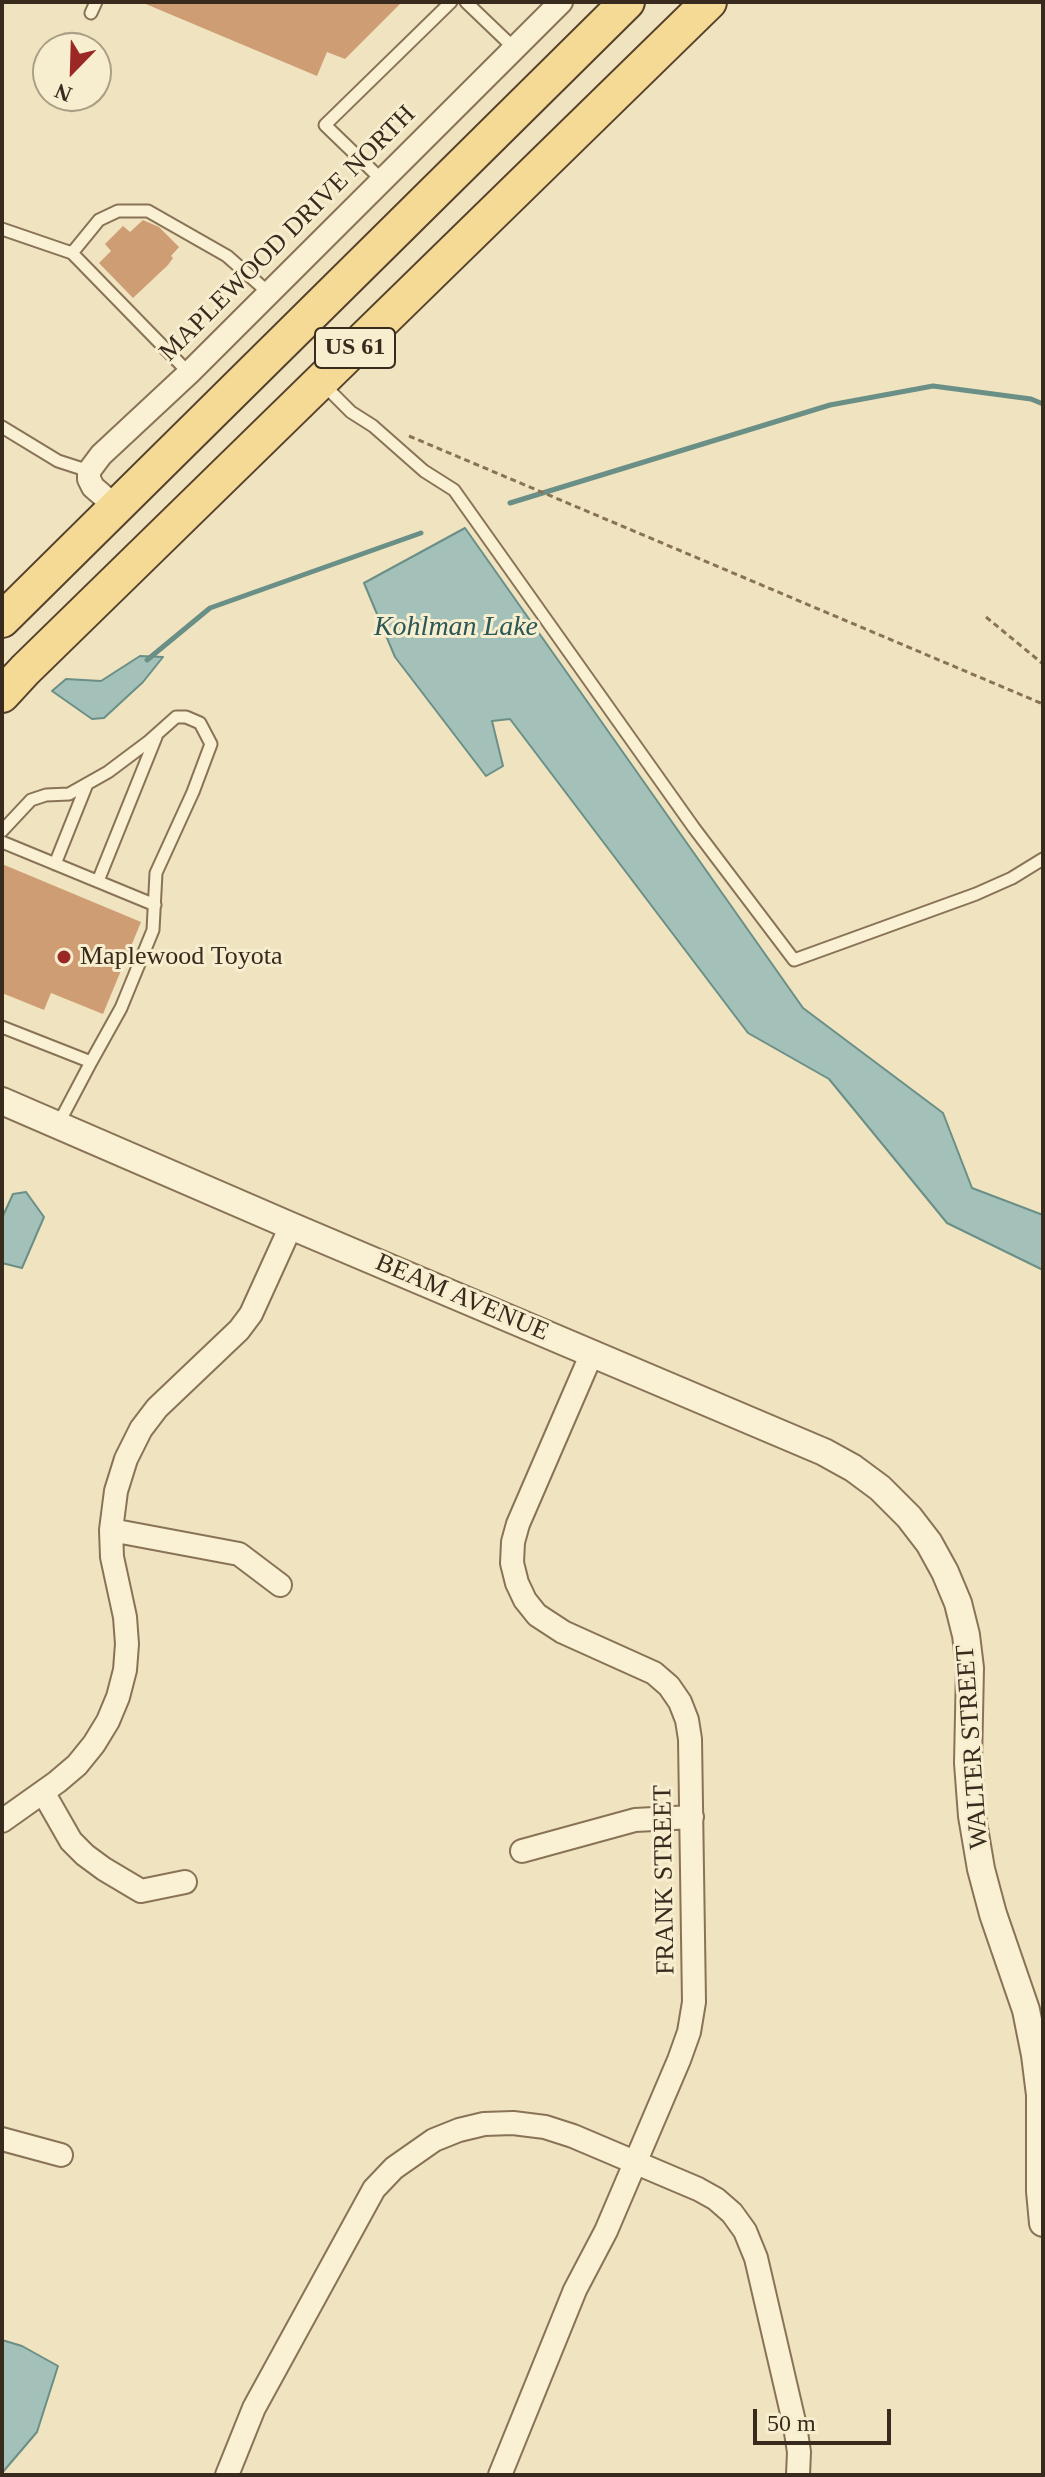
<!DOCTYPE html>
<html>
<head>
<meta charset="utf-8">
<style>
	body { margin:0 }
	#map { position:relative; width:1045px; height:2477px; overflow:hidden; background:#f0e3bf; font-family:"Times New Roman",serif }
	canvas { display:block }
	.frame { position:absolute; inset:0; border:4px solid #382a1c; pointer-events:none }
	.north { position:absolute; left:32px; top:32px; width:80px; height:80px; box-sizing:border-box; background:#f7edcf; border:2px solid #ab9f87; border-radius:50%; rotate:203deg; font-size:22px; font-weight:700; line-height:32px; text-align:center; color:#382a1c }
	.north::after { content:''; display:block; margin:auto; width:28px; height:36px; background:#9a2825; clip-path:polygon(50% 0,100% 100%,50% 72%,0 100%) }
	.scale { position:absolute; left:753px; top:2409px; width:138px; height:36px; box-sizing:border-box; border:4px solid #382a1c; border-top:0; padding-left:10px; font-size:24px; line-height:28px; white-space:nowrap; color:#382a1c; -webkit-text-stroke:6px #f7edcf; paint-order:stroke }
</style>
</head>
<body>
<div id="map">
<canvas width="1045" height="2477"></canvas>
<div class="frame"></div>
<div class="north">N</div>
<div class="scale">50 m</div>
</div>
<script>
const g = document.querySelector('canvas').getContext('2d');
g.lineJoin = 'round';
function fillPath(path, color) { g.fillStyle = color; g.fill(path, 'evenodd'); }
const poly = rows => new Path2D(rows.map(r => 'M' + r).join(''));
function strokePath(path, color, width, dash) { g.strokeStyle = color; g.lineWidth = width; g.lineCap = dash ? 'butt' : 'round'; g.setLineDash(dash || []); g.stroke(path); }
function drawText(font, color, halo, rows, align = 'center') {
  g.font = font + ' "Times New Roman",serif'; g.lineWidth = 6; g.setLineDash([]); g.textBaseline = 'middle'; g.strokeStyle = halo; g.fillStyle = color; for (const [text, x, y, turn = 0] of rows) {
    g.save(); g.translate(x, y); g.rotate((+turn || 0) * Math.PI / 180); g.textAlign = isNaN(turn) ? turn : align; if (halo) g.strokeText(text, 0, 0); g.fillText(text, 0, 0); g.restore();
  }
}
const water = poly([
	[465,528,803,1008,943,1113,972,1188,1043,1215,1043,1270,947,1223,829,1079,748,1033,510,719,492,721,503,766,486,776,395,657,364,583,465,528],
	[140,656,163,657,143,682,104,718,92,719,52,691,66,679,101,681,140,656],
	[26,1192,44,1217,22,1268,2,1263,2,1218,13,1194,26,1192],
	[2,2340,22,2346,58,2366,37,2432,2,2473,2,2340]
]);
fillPath(water, '#a3c1b9');
strokePath(water, '#6a8f87', 2);
strokePath(poly([
	[510,503,830,405,933,386,1031,399,1043,404],
	[147,660,210,608,421,533]
]), '#6a8f87', 5);
fillPath(poly([
	[141,2,402,2,345,59,327,52,317,76],
	[143,220,159,227,179,247,171,256,173,258,168,265,133,298,99,263,111,251,105,244,123,226,130,232],
	[2,864,141,922,103,1014,51,993,44,1010,2,993]
]), '#cf9d74');
const service = poly([
	[466,2,514,48],
	[91,13,96,2],
	[381,179,325,125,451,2],
	[2,229,72,253,189,373],
	[72,253,99,220,118,211,148,211,227,256,269,293],
	[322,383,351,412,373,426,424,471,454,490,694,828,794,960,976,894,1012,878,1043,859],
	[2,427,58,461,89,471],
	[2,831,31,800,46,795,69,794,108,772,148,742,176,717,186,717,200,723,211,744,193,792,156,873,153,930,121,1008,91,1062],
	[2,842,155,905],
	[55,864,87,784],
	[98,881,156,737],
	[2,1027,91,1062,62,1117,56,1123]
]);
const minor = poly([
	[116,507,93,487,89,479,89,471,101,455,189,373,561,2],
	[111,1530,239,1554,280,1585],
	[43,1792,71,1841,85,1855,104,1869,141,1891,185,1882],
	[2,1821,57,1782,77,1765,94,1744,108,1721,118,1697,125,1670,127,1644,125,1617,112,1557,111,1530,116,1491,126,1459,141,1429,157,1408,239,1330,251,1314,291,1226],
	[522,1851,635,1820,692,1817],
	[2,2139,61,2155],
	[227,2475,254,2408,374,2189,394,2168,434,2140,459,2130,484,2124,513,2123,545,2127,573,2136,698,2189,716,2199,732,2213,745,2231,756,2258,795,2426,799,2452,798,2475],
	[500,2475,575,2290,606,2231,679,2060,689,2032,694,2002,690,1739,687,1720,680,1702,669,1686,654,1673,563,1632,537,1615,525,1600,517,1583,512,1563,513,1542,518,1524,592,1353]
]);
const tertiary = poly([
	[2,1101,291,1226,824,1452,853,1468,880,1488,909,1517,929,1543,945,1572,958,1603,966,1635,970,1668,968,1763,972,1816,981,1869,993,1914,1026,2010,1035,2055,1040,2095,1040,2191,1043,2223]
]);
const primary = poly([
	[2,620,627,2],
	[2,695,25,670,709,2]
]);
strokePath(service, '#897357', 15);
strokePath(minor, '#897357', 26);
strokePath(tertiary, '#897357', 30);
strokePath(primary, '#56412c', 38);
strokePath(poly([
	[409,436,1043,704],
	[986,617,1043,664]
]), '#897357', 3, [6, 4]);
strokePath(service, '#faf0d3', 11);
strokePath(minor, '#faf0d3', 22);
strokePath(tertiary, '#faf0d3', 26);
strokePath(primary, '#f5da95', 34);
for (const [x, y, r, color] of [
	[64,957,8,"#9a2825"]
]) { const dot = new Path2D(); dot.arc(x, y, r, 0, 2 * Math.PI); g.fillStyle = color; g.fill(dot); strokePath(dot, '#f7edcf', 3); }
for (const [x, y, w] of [
	[355,348,80]
]) { const box = new Path2D(); box.roundRect(x - w / 2, y - 20, w, 40, 6); g.fillStyle = '#f7edcf'; g.fill(box); strokePath(box, '#382a1c', 2); }
drawText('bold 24px', '#382a1c', null, [
	["US 61",355,348]
]);
drawText('26px', '#382a1c', '#f7edcf', [
	["MAPLEWOOD DRIVE NORTH",288,234,-45],
	["BEAM AVENUE",462,1298,23],
	["WALTER STREET",973,1747,-94],
	["FRANK STREET",665,1880,-91]
]);
drawText('26px', '#382a1c', '#f7edcf', [
	["Maplewood Toyota",80,957]
], 'left');
drawText('italic 28px', '#2b5857', '#f7edcf', [
	["Kohlman Lake",456,628]
]);
</script>
</body>
</html>
